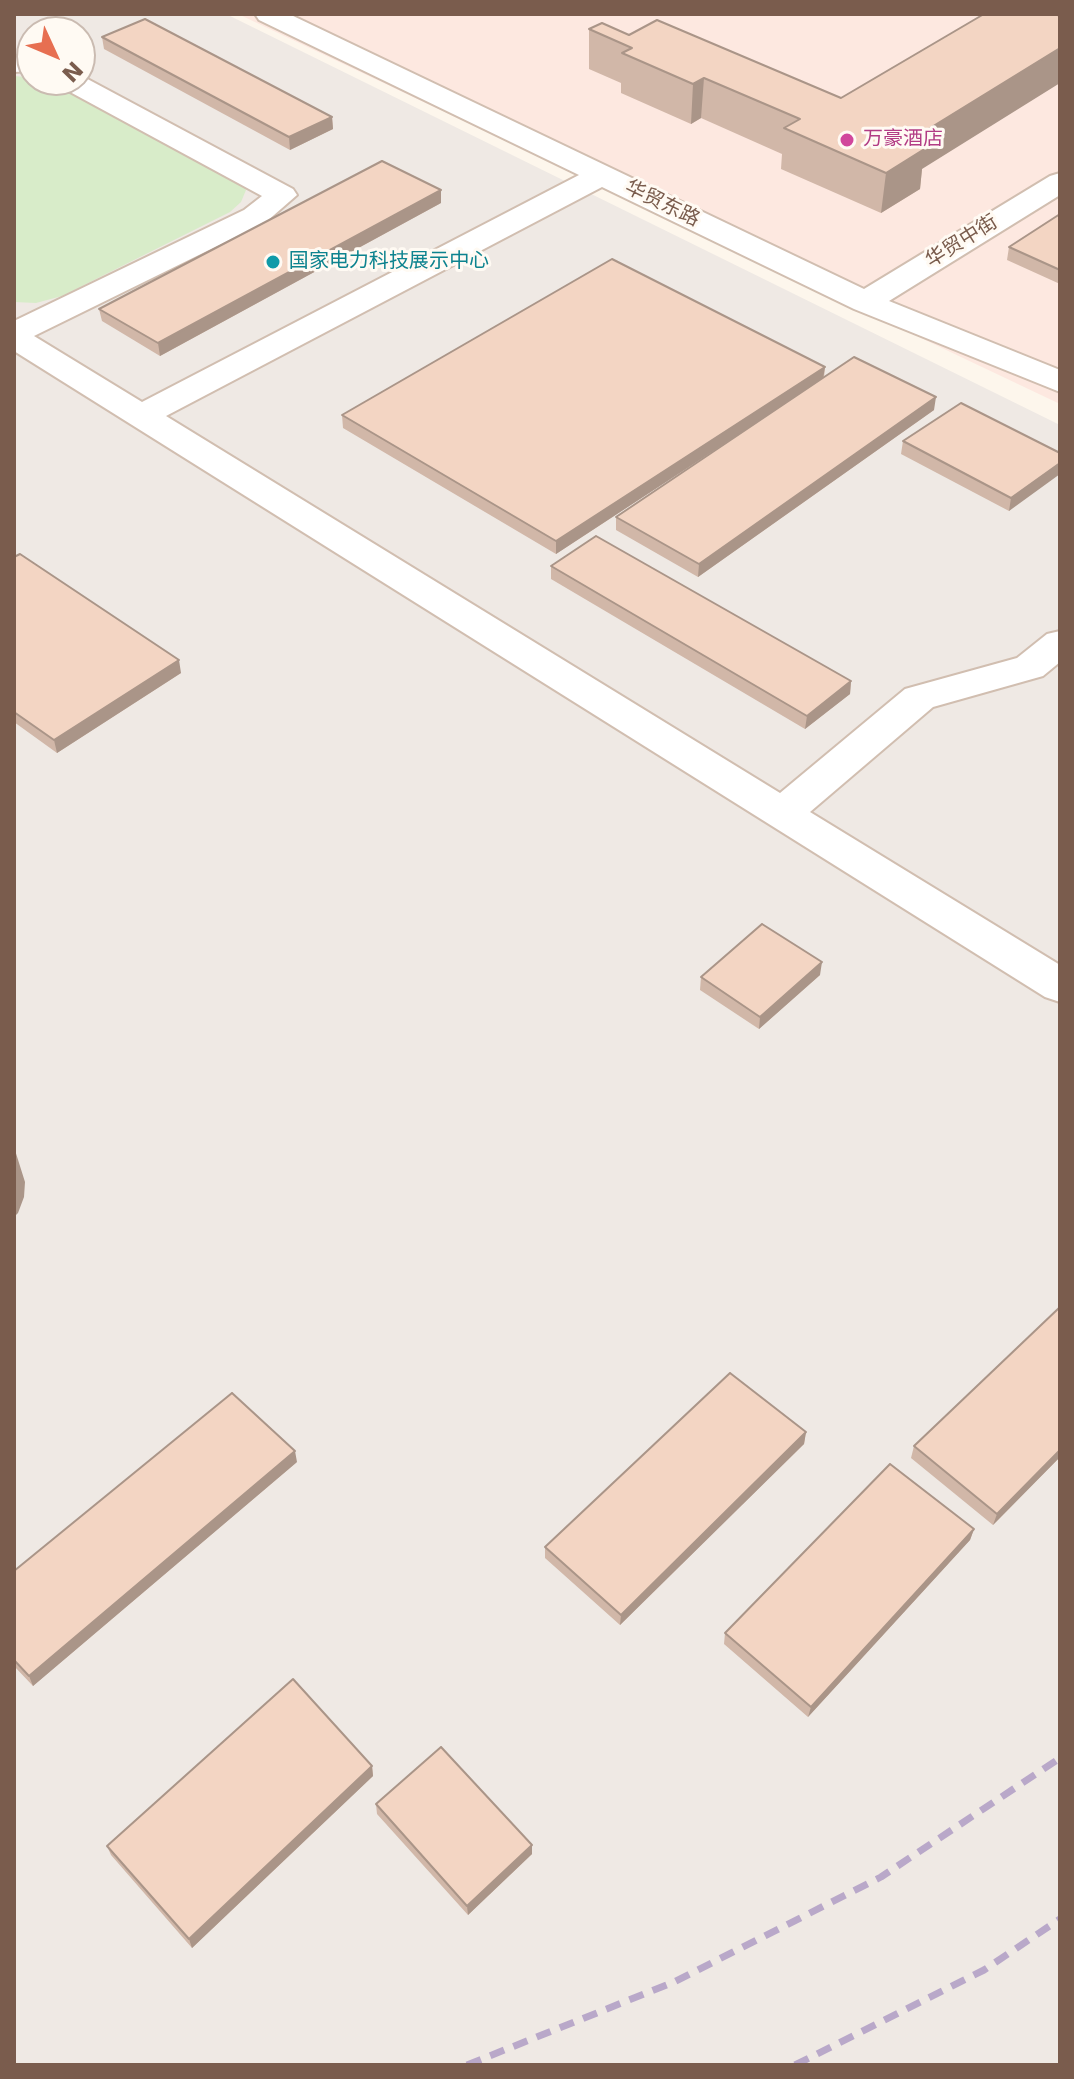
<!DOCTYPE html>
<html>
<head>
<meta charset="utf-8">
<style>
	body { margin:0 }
	#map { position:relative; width:1074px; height:2079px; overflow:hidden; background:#fdf6ec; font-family:"DejaVu Sans",sans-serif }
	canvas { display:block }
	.frame { position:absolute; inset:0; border:16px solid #7a5c4d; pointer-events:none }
	.north { position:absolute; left:16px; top:16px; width:80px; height:80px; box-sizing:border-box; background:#fffaf3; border:2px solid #cabbb1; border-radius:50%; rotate:134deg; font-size:22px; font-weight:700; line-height:32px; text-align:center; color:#7a5c4d }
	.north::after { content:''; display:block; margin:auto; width:28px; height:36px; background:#e76f51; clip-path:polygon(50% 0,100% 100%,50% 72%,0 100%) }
</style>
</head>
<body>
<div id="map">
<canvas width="1074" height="2079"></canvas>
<div class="frame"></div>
<div class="north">N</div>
</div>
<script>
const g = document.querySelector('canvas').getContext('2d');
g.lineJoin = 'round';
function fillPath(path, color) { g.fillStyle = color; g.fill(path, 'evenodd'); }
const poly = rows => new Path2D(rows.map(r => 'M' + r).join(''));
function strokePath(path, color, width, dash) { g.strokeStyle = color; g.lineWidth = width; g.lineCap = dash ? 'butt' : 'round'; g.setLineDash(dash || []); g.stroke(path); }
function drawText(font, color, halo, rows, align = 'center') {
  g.font = font + ' "DejaVu Sans","Noto Sans SC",sans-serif'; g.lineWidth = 6; g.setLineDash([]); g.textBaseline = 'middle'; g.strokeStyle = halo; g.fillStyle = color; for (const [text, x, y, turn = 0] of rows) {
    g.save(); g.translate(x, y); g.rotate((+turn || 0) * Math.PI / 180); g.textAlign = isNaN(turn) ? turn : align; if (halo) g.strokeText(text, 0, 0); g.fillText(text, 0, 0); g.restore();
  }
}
fillPath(poly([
	[238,14,1060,14,1060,404]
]), '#fde8e0');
fillPath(poly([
	[14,14,226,14,1060,425,1060,2065,14,2065],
	[32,32,80,32,80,80,32,80]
]), '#efe9e4');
fillPath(poly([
	[14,76,57,80,239,178,246,190,241,202,230,212,62,296,36,303,14,302]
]), '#d8ecc9');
const minor = poly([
	[255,14,289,14,864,289,1050,176,1060,173,1060,195,889,301,1060,370,1060,392,854,309,602,187,166,416,780,793,905,689,1017,658,1047,634,1060,631,1060,662,1043,676,933,707,810,812,1060,965,1060,1002,1045,997,14,351,14,321,244,210,262,196,59,86,55,80,80,80,80,75,293,189,297,195,266,222,34,336,142,402,579,175,259,20,255,14],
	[32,55,32,71,14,72,14,56,32,55]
]);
strokePath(minor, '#d1beb0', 4);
fillPath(minor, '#fff');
strokePath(poly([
	[467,2065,674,1982,881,1877,1060,1758],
	[795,2065,984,1970,1060,1919]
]), '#b9a8c9', 7, [15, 10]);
fillPath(poly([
	[589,29,922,169,920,189,881,213,781,169,782,154,701,118,691,124,621,93,621,83,589,69],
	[102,37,332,117,333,129,290,150,104,49],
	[441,203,160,356,102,321,99,309],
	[1060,214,1060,284,1007,260,1009,247],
	[825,367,824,378,934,410,698,577,616,530,616,517,747,429,556,554,343,428,342,415],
	[903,441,1060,453,1009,511,901,454],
	[14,557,181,673,57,753,14,722],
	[551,566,851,681,850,694,805,729,551,579],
	[820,975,759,1029,700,990,701,977],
	[1060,1307,1060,1457,993,1525,911,1458,914,1446],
	[806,1432,804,1444,620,1625,545,1558,545,1547],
	[297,1462,33,1686,14,1666,14,1571],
	[974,1529,970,1540,808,1717,724,1644,725,1633],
	[372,1766,373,1776,192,1948,111,1855,107,1846],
	[376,1804,532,1845,532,1854,468,1915,377,1814]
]), '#d1b7a8');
fillPath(poly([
	[1060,48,1060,83,922,169,920,189,881,213,886,173,909,141],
	[704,78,701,118,691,124,693,84],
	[332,117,333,129,290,150,289,137],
	[441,190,441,203,160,356,158,343],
	[825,367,823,379,556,554,556,541],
	[936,397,934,410,698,577,699,564],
	[1060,463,1060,474,1009,511,1011,498],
	[179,660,181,673,57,753,54,740],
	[851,681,850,694,805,729,807,716],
	[822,962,820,975,759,1029,760,1017],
	[14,1147,25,1182,24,1197,18,1213,14,1217],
	[806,1432,804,1444,620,1625,621,1615],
	[1060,1450,1060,1457,993,1525,997,1514],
	[295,1451,297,1462,33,1686,29,1676],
	[974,1529,970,1540,808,1717,811,1707],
	[372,1766,373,1776,192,1948,189,1939],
	[532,1845,532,1854,468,1915,467,1906]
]), '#aa9588');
const building = poly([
	[984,14,1055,14,1060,16,1060,48,909,141,926,148,886,173,784,128,800,119,704,78,693,84,622,53,632,48,589,29,602,23,629,35,657,20,841,98,984,14],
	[145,19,332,117,289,137,102,37,145,19],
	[382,161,441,190,158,343,99,309,382,161],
	[1060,214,1060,270,1009,247,1060,214],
	[612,259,825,367,556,541,342,415,612,259],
	[854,357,936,397,699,564,616,517,854,357],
	[961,403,1060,453,1060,463,1011,498,903,441,961,403],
	[596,536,851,681,807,716,551,566,596,536],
	[20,554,179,660,54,740,14,712,14,557,20,554],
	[762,924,822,962,760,1017,701,977,762,924],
	[1060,1307,1060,1450,997,1514,914,1446,1060,1307],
	[730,1373,806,1432,621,1615,545,1547,730,1373],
	[232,1393,295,1451,29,1676,14,1660,14,1571,232,1393],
	[890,1464,974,1529,811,1707,725,1633,890,1464],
	[293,1679,372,1766,189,1939,107,1846,293,1679],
	[441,1747,532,1845,467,1906,376,1804,441,1747]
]);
fillPath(building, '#f3d5c3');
strokePath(building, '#aa9588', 2);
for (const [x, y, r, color] of [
	[847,140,8,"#d1479c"],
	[273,262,8,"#0f9aa8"]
]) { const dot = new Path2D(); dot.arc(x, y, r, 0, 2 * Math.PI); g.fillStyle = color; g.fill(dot); strokePath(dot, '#fffaf3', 3); }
drawText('20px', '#b23c85', '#fffaf3', [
	["万豪酒店",863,140]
], 'left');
drawText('20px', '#7a5c4d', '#fffaf3', [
	["华贸东路",662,204,26],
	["华贸中街",962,242,-32]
]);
drawText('20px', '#0d838f', '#fffaf3', [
	["国家电力科技展示中心",289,262]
], 'left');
</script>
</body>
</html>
